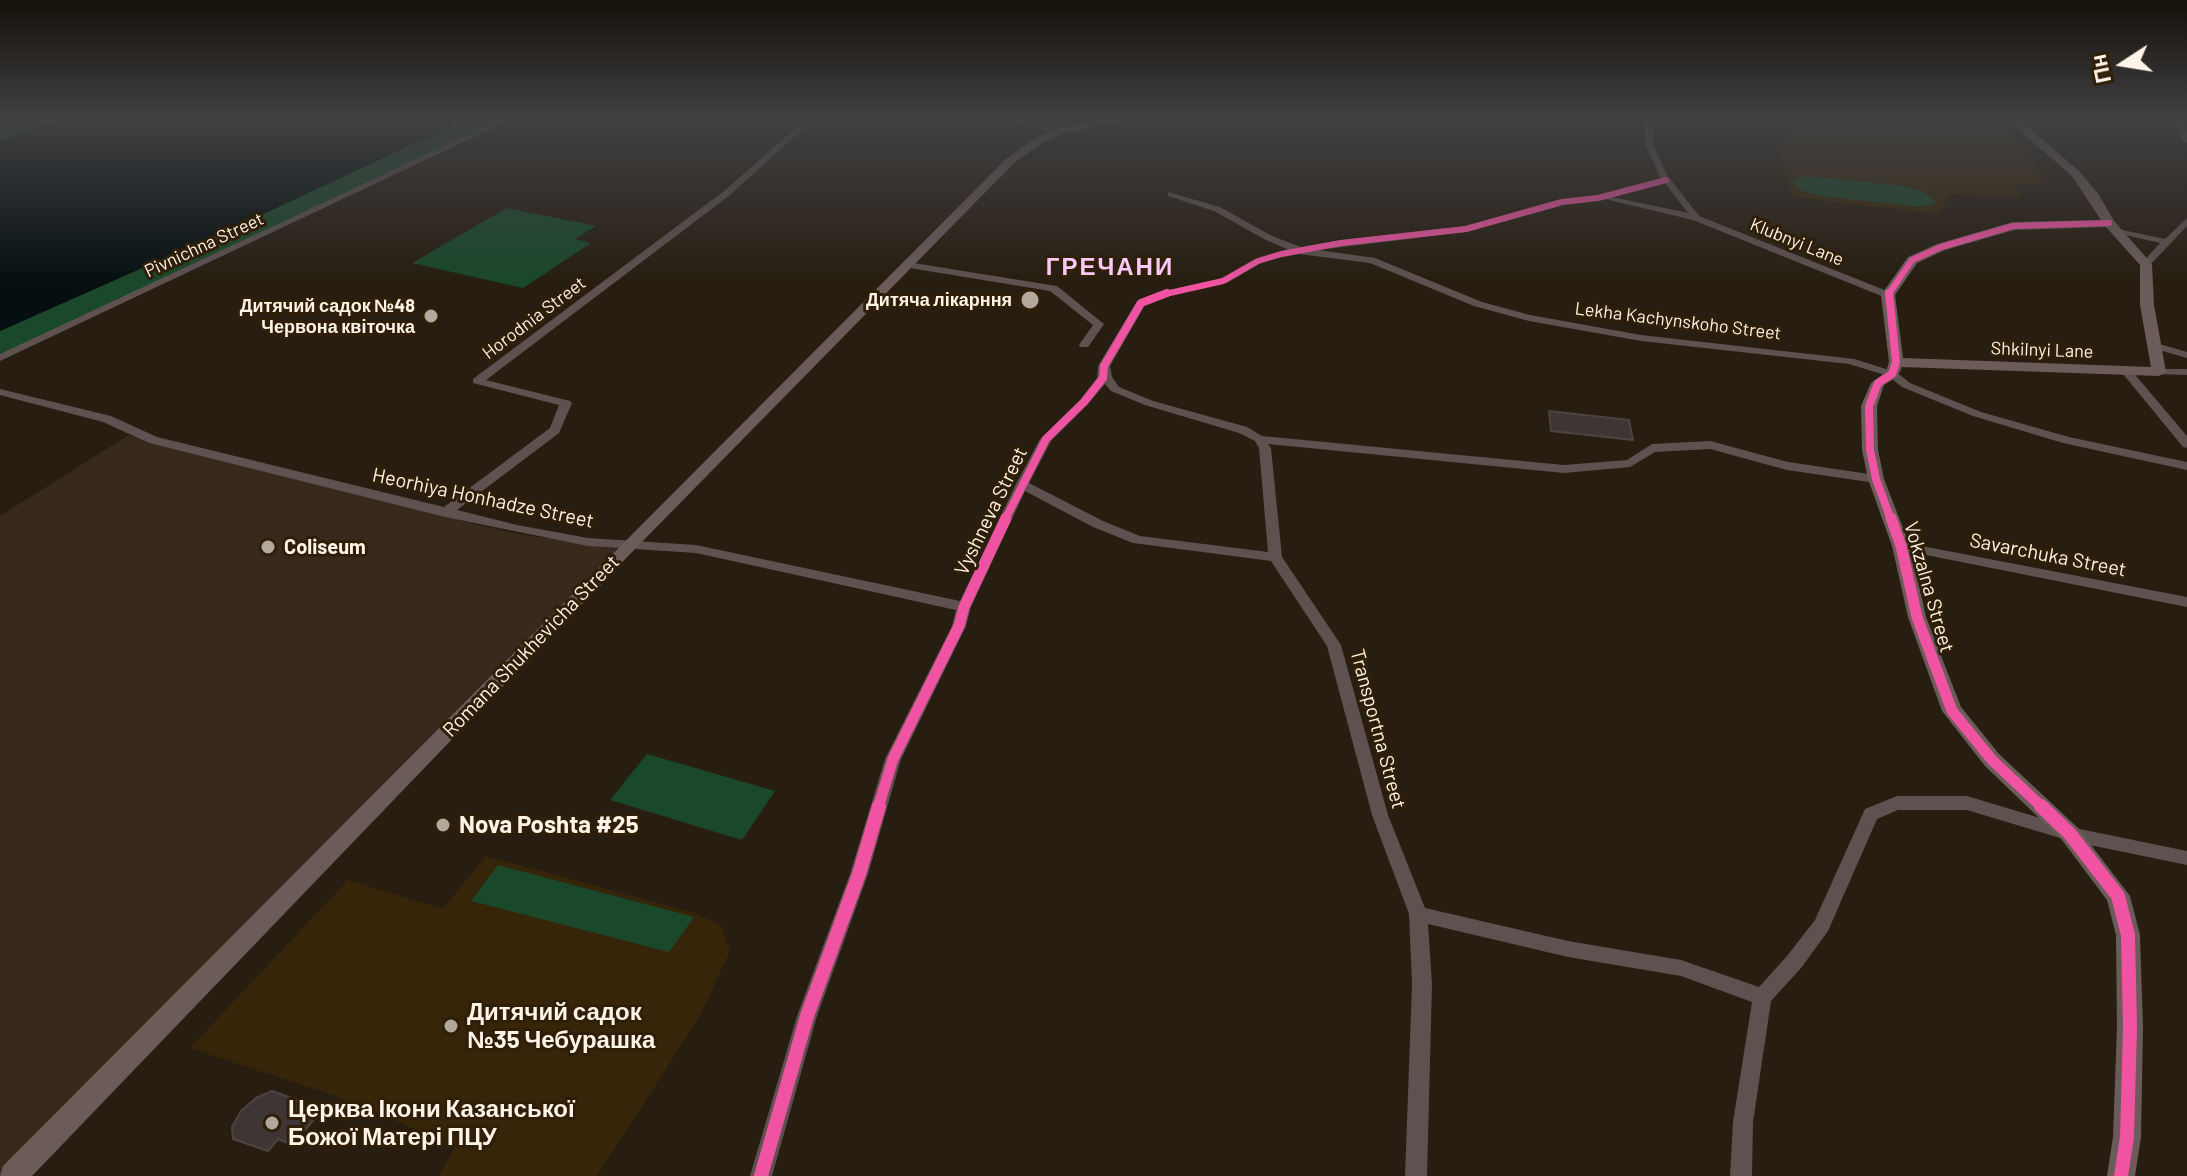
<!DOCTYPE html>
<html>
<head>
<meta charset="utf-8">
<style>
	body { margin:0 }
	#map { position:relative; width:2187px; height:1176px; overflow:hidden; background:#271e11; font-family:Barlow,sans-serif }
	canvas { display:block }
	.north { position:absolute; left:2083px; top:24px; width:80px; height:80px; -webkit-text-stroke:6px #2f1f09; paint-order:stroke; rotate:258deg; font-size:22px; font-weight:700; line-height:32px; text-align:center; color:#fdf3e6 }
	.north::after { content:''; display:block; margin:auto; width:28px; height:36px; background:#fdf3e6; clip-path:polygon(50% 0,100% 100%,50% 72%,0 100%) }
</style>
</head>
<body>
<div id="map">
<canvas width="2187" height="1176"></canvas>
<div class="north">Пн</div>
</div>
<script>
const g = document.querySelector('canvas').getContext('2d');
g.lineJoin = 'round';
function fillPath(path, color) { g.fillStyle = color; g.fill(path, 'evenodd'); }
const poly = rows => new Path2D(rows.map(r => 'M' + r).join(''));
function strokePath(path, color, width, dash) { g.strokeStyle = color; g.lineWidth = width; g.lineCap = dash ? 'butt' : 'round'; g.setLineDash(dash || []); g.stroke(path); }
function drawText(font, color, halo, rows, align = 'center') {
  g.font = font + ' Barlow,sans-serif'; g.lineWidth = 6; g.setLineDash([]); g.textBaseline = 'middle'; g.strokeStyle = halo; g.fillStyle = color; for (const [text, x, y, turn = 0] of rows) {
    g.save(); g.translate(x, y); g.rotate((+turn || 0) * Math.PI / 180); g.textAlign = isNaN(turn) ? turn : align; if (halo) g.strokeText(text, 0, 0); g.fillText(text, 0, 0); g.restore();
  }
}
fillPath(poly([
	[129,435,148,443,441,516,513,533,617,549,0,1176,0,516]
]), '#372a1d');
fillPath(poly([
	[1789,119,2002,121,2034,160,2043,185,2016,184,2022,198,1951,194,1938,214,1793,197,1777,148,1784,147],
	[486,856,694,913,721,925,730,951,700,1016,597,1176,439,1176,456,1146,336,1096,190,1048,348,880,443,909]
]), '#372509');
fillPath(poly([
	[0,119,64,119,0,141],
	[467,119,502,119,0,355,0,331,248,221],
	[1807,176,1903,186,1923,192,1935,200,1934,204,1921,207,1821,196,1802,191,1793,183,1795,179],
	[507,208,596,226,575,239,591,243,523,288,412,263],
	[647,754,775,791,742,840,610,800],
	[498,865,694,917,669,952,471,901]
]), '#19482a');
fillPath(poly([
	[64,119,467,119,248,221,0,331,0,141]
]), '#050f11');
const building = poly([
	[1549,411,1629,420,1633,440,1551,431,1549,411],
	[272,1091,303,1102,295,1112,314,1119,293,1145,278,1139,268,1151,233,1139,232,1127,241,1111,256,1098,272,1091]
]);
fillPath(building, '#3e3634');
strokePath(building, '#4d4442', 2);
fillPath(poly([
	[502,119,512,119,0,361,0,354,502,119],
	[806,119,814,119,730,195,486,380,570,401,572,403,559,433,457,510,517,525,588,538,696,545,960,601,1016,484,1040,439,1080,400,1097,378,1098,366,1137,301,1160,292,1220,279,1255,259,1289,250,1266,240,1214,211,1168,196,1168,192,1220,207,1272,236,1301,247,1341,240,1465,226,1562,199,1598,195,1661,179,1645,144,1645,119,1653,119,1653,144,1667,175,1699,216,1892,293,1892,297,1884,297,1693,220,1605,199,1563,205,1466,232,1318,250,1375,258,1482,302,1530,315,1641,335,1854,359,1896,372,1910,383,1981,412,2069,437,2187,462,2187,470,2063,443,1973,416,1902,387,1888,376,1849,364,1641,341,1529,321,1474,306,1370,263,1299,254,1283,257,1261,263,1227,283,1167,296,1145,305,1110,366,1112,377,1119,387,1153,401,1247,427,1262,436,1564,465,1627,460,1652,444,1710,441,1788,462,1876,475,1882,479,1876,483,1787,470,1710,449,1655,452,1630,467,1564,473,1268,444,1271,448,1282,557,1341,645,1388,815,1425,908,1568,941,1681,960,1759,987,1787,956,1815,920,1865,809,1897,796,1967,796,2070,827,2187,851,2187,865,2070,841,1967,810,1898,810,1877,819,1828,931,1801,968,1771,1001,1753,1122,1752,1176,1730,1176,1733,1122,1752,1002,1681,976,1568,957,1428,924,1432,984,1427,1176,1405,1176,1412,984,1409,914,1372,815,1327,646,1271,561,1133,543,1093,527,1025,491,971,607,966,626,901,759,868,874,817,1016,772,1176,750,1176,797,1016,850,874,885,759,952,626,956,610,696,553,588,546,445,517,149,443,103,422,0,395,0,389,111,416,157,437,444,507,550,428,559,405,473,383,473,379,724,191,806,119],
	[1665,183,1688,213,1612,197,1665,183],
	[1105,384,1111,391,1145,405,1239,433,1255,441,1259,448,1268,552,1140,536,1103,521,1029,483,1051,441,1088,404,1105,384],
	[1001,119,1016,119,1065,130,1061,132,1001,119],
	[2172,119,2180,119,2187,133,2187,143,2183,141,2172,119],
	[2187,218,2187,226,2149,266,2146,267,2141,264,2160,243,2113,232,2118,229,2165,239,2187,218],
	[907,262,1057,286,1104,324,1088,347,1080,347,1079,345,1093,325,1050,291,904,267,904,263,907,262],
	[2156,343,2187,352,2187,358,2152,348,2151,346,2156,343],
	[2127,369,2131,370,2187,436,2187,448,2183,447,2123,374,2121,372,2127,369],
	[2159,369,2187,369,2187,375,2155,374,2153,372,2159,369],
	[1901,542,2187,597,2187,607,1896,549,1894,546,1896,543,1901,542]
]), '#5e5150');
fillPath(poly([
	[1108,119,1130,119,1064,133,1042,143,1014,163,634,550,32,1176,0,1176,3,1166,1006,159,1034,139,1057,128,1108,119],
	[2013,119,2023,119,2034,132,2080,172,2099,195,2114,221,2152,264,2154,305,2166,372,2159,376,1902,367,1897,377,1884,385,1877,406,1878,450,1884,479,1910,546,1926,617,1961,707,1999,754,2078,828,2130,896,2140,935,2143,1027,2141,1137,2135,1176,2107,1176,2113,1137,2117,1027,2116,935,2107,900,2062,840,1985,766,1942,711,1908,617,1892,546,1868,479,1862,450,1861,406,1871,383,1886,372,1889,362,1881,295,1908,257,1937,244,2013,222,2101,220,2072,176,2026,136,2013,119],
	[2106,227,2140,265,2140,305,2151,367,1903,358,1895,295,1917,263,1945,250,2014,230,2106,227]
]), '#6b5c5a');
strokePath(poly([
	[1161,295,1223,281,1258,261,1281,254,1341,243,1466,229,1562,202,1598,198,1666,180],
	[1888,295,1912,260,1941,247,2013,226,2109,223]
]), '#f153a3', 6);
strokePath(poly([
	[1889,293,1896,362,1892,374,1878,383,1869,406,1870,450,1876,479,1891,520],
	[1005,520,1046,439,1084,402,1103,378,1104,366,1141,303,1167,293]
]), '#f153a3', 8);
strokePath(poly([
	[1891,518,1901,546,1917,617,1952,711,1992,760,2043,808],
	[878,808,893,759,959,626,964,607,1006,518]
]), '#f153a3', 11);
strokePath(poly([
	[2041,806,2070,834,2118,896,2128,935,2130,1027,2127,1137,2121,1176],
	[761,1176,807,1016,859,874,879,806]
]), '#f153a3', 14);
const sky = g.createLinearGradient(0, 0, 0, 283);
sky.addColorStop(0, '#151009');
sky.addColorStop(0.42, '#414143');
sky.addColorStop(1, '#41414300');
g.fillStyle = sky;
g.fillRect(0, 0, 2187, 283);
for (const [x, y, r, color] of [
	[1030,300,10,"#b2a89b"],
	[431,316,8,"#b2a89b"],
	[268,547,8,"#b2a89b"],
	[443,825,8,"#b2a89b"],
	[451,1026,8,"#b2a89b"],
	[272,1123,8,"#b2a89b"]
]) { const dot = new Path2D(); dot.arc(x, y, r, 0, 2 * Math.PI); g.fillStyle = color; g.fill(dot); strokePath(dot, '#2f1f09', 3); }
drawText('18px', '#fdf3e6', '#2f1f09', [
	["Klubnyi Lane",1797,242,22],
	["Pivnichna Street",204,245,-25],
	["Horodnia Street",534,318,-37],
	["Lekha Kachynskoho Street",1678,321,7],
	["Shkilnyi Lane",2042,350,2]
]);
drawText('bold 18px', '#fdf3e6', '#2f1f09', [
	["Дитяча лікарння",1012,300],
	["Дитячий садок №48",415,306],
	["Червона квіточка",415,327]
], 'right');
drawText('20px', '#fdf3e6', '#2f1f09', [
	["Heorhiya Honhadze Street",483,498,12],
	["Vyshneva Street",991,511,-64],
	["Savarchuka Street",2048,555,11],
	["Vokzalna Street",1929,587,74],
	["Romana Shukhevicha Street",531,646,-46],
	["Transportna Street",1378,729,75]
]);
drawText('bold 20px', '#fdf3e6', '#2f1f09', [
	["Coliseum",284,547]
], 'left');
g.letterSpacing = '2px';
drawText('bold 24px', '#f8c8f6', '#2f1f09', [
	["ГРЕЧАНИ",1110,267]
]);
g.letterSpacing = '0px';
drawText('bold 24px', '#fdf3e6', '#2f1f09', [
	["Nova Poshta #25",459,825],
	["Дитячий садок",467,1012],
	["№35 Чебурашка",467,1040],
	["Церква Ікони Казанської",288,1109],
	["Божої Матері ПЦУ",288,1137]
], 'left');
</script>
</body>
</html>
